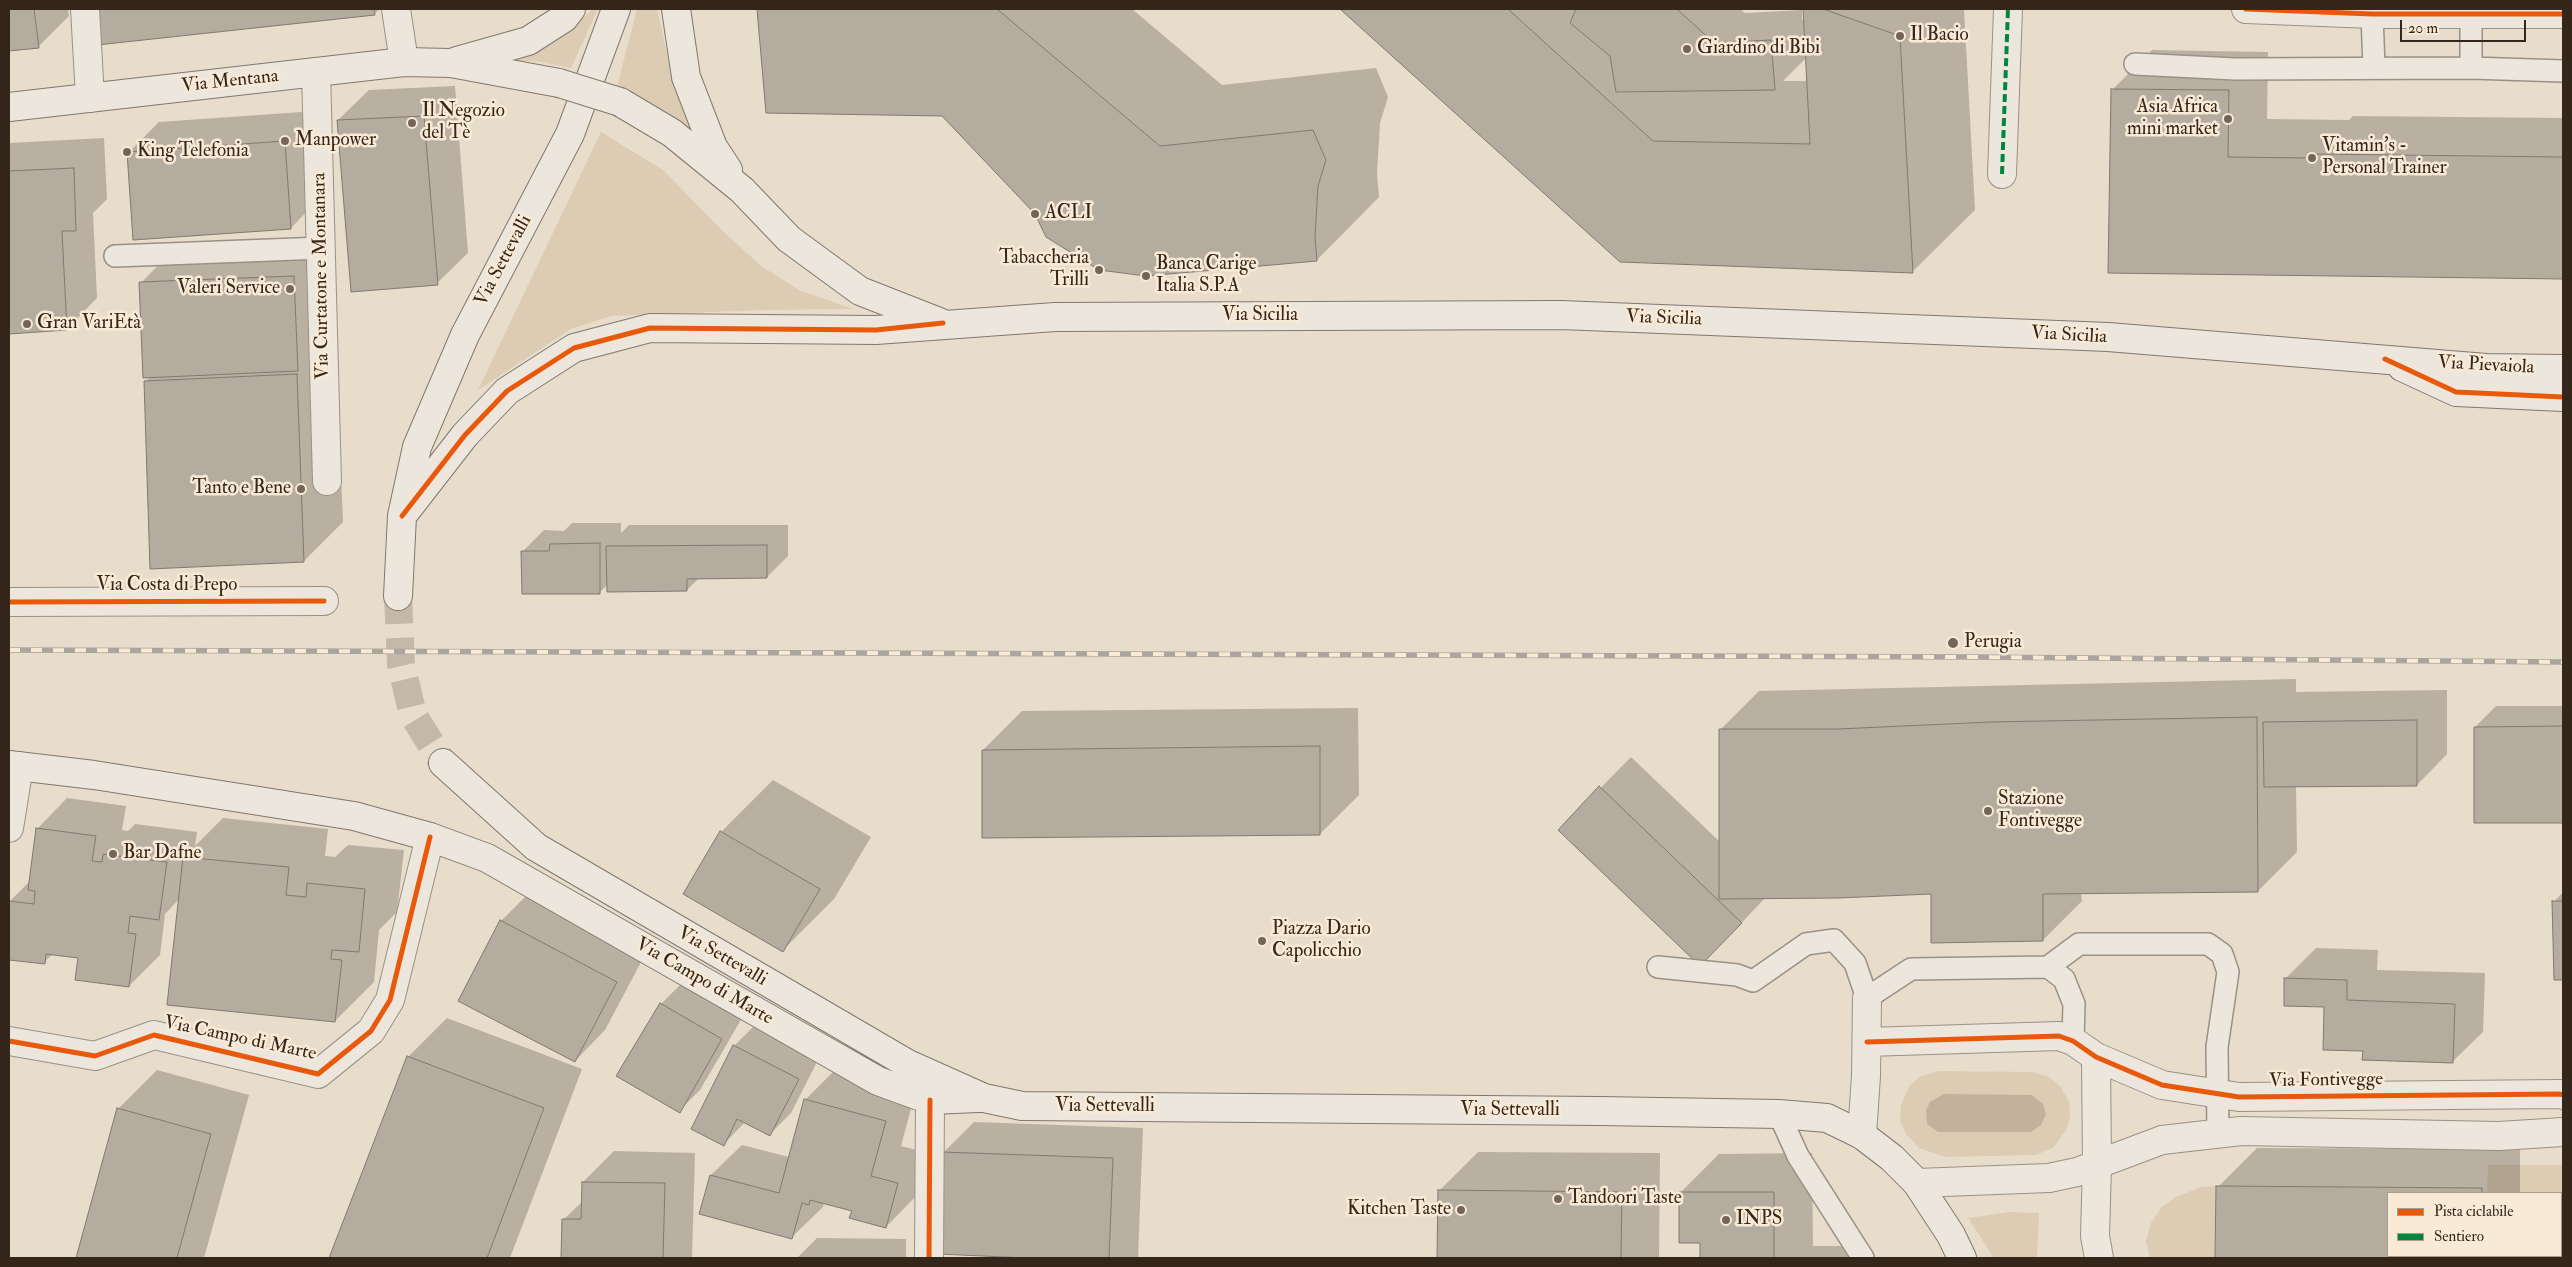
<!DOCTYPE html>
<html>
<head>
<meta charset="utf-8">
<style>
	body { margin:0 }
	#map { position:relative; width:2572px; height:1267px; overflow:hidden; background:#e8dccb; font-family:"IM FELL Double Pica",serif }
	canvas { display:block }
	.frame { position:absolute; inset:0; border:10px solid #34261b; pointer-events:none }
	.legend { position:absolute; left:2387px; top:1192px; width:175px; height:65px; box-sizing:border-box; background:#f8ead5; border:1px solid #aa9c8b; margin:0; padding:6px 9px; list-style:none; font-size:15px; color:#34261b }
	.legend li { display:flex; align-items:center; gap:10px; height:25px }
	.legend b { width:25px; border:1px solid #aa9c8b }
	.scale { position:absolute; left:2400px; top:20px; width:126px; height:22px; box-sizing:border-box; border:2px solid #34261b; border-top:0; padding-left:6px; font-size:15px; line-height:18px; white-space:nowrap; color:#34261b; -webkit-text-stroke:4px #f8ead5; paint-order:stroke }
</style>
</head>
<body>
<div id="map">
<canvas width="2572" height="1267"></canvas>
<div class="frame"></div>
<ul class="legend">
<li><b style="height:6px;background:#e8590c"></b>Pista ciclabile</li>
<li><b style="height:6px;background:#00873e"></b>Sentiero</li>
</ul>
<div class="scale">20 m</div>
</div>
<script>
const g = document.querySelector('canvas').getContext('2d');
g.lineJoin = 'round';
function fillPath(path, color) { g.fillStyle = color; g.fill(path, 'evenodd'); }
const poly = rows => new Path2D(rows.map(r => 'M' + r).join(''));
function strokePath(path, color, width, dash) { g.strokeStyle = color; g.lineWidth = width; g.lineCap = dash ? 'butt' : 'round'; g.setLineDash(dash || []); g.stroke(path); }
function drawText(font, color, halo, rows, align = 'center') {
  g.font = font + ' "IM FELL Double Pica",serif'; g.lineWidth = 5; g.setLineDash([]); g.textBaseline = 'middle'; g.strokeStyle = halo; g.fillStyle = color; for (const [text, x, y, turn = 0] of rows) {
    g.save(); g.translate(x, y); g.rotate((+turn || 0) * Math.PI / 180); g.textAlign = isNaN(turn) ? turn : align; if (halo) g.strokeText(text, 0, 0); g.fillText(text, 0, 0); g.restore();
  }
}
fillPath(poly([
	[593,9,598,9,571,68,535,61,499,61,561,36],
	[637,9,657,9,675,90,694,130,693,139,617,87],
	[601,132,663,170,724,232,761,266,799,290,853,309,762,310,611,316,571,329,478,390],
	[1939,1071,2032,1072,2049,1077,2060,1086,2069,1102,2070,1117,2066,1130,2054,1147,2036,1155,1945,1157,1919,1148,1906,1134,1900,1120,1901,1105,1909,1086,1921,1076],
	[2488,1165,2563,1165,2563,1203,2561,1208,2561,1193,2487,1193],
	[2216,1186,2215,1258,2150,1258,2146,1241,2151,1223,2162,1207,2176,1197,2201,1187],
	[2010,1212,2039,1213,2037,1258,1994,1258,1968,1218]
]), '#ddccb4');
fillPath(poly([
	[1944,1094,2032,1095,2043,1104,2046,1114,2041,1125,2031,1132,1938,1132,1927,1124,1926,1110,1930,1102]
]), '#c3b19b');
fillPath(poly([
	[9,9,68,9,69,16,38,47,9,50],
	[94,9,380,9,374,14,98,44],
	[758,9,1132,9,1222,85,1376,68,1388,97,1380,123,1377,174,1379,197,1317,260,1146,274,1037,213,943,115,768,112],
	[1342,9,1740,9,1745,13,1802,10,1802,20,1805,20,1804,9,1964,9,1975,210,1912,272,1620,261],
	[1807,57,1808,81,1783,81],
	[2152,50,2268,52,2267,119,2349,120,2353,116,2563,118,2563,278,2109,271,2113,89],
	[455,86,468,253,437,283,338,120,369,90],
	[316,111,321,197,291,228,128,153,159,122],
	[104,138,107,199,93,213,97,298,67,329,9,332,9,143],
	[324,245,335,336,343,522,304,561,145,382,151,376,141,283,171,252],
	[572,523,621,523,621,533,629,525,788,525,788,556,767,577,700,577,687,590,608,584,600,592,523,551,544,530,564,531],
	[2296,679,2296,692,2447,690,2447,754,2417,785,2296,786,2297,852,2258,891,2081,893,2082,901,2043,940,1932,893,1766,897,1731,934,1559,830,1631,757,1720,842,1720,730,1759,691],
	[2496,706,2563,706,2563,821,2476,822,2475,727],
	[1358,708,1359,795,1320,834,983,750,1022,711],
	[773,780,871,837,834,899,783,950,721,832],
	[67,798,126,806,122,830,128,831,135,824,197,832,195,846,223,818,328,829,325,856,335,857,348,845,404,850,397,912,379,930,374,982,335,1021,180,898,165,914,160,955,129,986,80,957,53,954,44,962,9,959,10,901,30,881,37,829],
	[532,890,647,951,605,1030,575,1061,501,921],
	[2563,892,2563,979,2555,979,2554,902],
	[2316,948,2378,950,2377,970,2485,973,2483,1032,2452,1062,2364,1050,2326,1006,2286,978],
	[682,983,742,1018,700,1090,679,1111,661,1004],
	[447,1018,582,1069,510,1258,330,1258,408,1057],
	[755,1025,819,1058,791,1113,770,1134,745,1122,724,1144,734,1046],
	[836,1069,916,1090,901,1146,928,1153,916,1196,886,1227,853,1210,824,1202,823,1207,792,1237,701,1213,711,1175,742,1145,789,1157,805,1100],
	[157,1070,249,1095,204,1258,77,1258,118,1109],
	[974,1122,1143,1128,1138,1258,1028,1258,943,1153],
	[2257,1148,2520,1149,2520,1193,2388,1193,2388,1256,2495,1256,2492,1258,2217,1258,2218,1187],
	[614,1151,695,1153,692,1258,562,1258,563,1220,583,1201,583,1182],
	[1478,1152,1660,1153,1659,1258,1438,1258,1439,1191],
	[1812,1153,1813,1246,1864,1246,1864,1258,1701,1258,1701,1241,1680,1193,1719,1154],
	[817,1238,906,1239,906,1258,797,1258]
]), '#0003');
const building = poly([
	[9,9,34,9,39,48,9,51,9,9],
	[93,9,374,9,375,15,97,45,93,9],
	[757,9,997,9,1160,146,1313,130,1326,160,1318,186,1315,237,1317,261,1146,276,1099,270,1046,237,1035,214,942,116,766,113,757,9],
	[1340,9,1508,9,1653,141,1810,144,1803,9,1823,9,1900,36,1913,273,1620,262,1340,9],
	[1576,9,1677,9,1714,43,1771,40,1775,90,1616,92,1610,56,1570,23,1576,9],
	[2111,89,2229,90,2228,157,2312,158,2312,154,2563,157,2563,279,2108,273,2111,89],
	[424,116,438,285,351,292,337,120,424,116],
	[285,141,291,229,133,240,127,152,285,141],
	[74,168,76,231,62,231,67,330,9,334,9,171,74,168],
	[294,276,298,371,143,378,139,282,294,276],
	[297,374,304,562,150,569,144,381,297,374],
	[600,543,600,594,522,594,521,551,549,551,550,544,600,543],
	[767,545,767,578,687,579,687,591,607,592,606,546,767,545],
	[2257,717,2258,892,2043,894,2043,941,1986,942,1931,943,1931,894,1838,898,1719,899,1719,729,1838,729,1990,722,2257,717],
	[2417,720,2417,786,2264,787,2263,722,2417,720],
	[2563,726,2563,823,2474,823,2474,727,2563,726],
	[1320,746,1320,835,982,838,982,750,1320,746],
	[1599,786,1742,923,1700,966,1558,830,1599,786],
	[36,828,96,836,92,861,102,862,103,854,167,862,159,920,130,916,128,933,136,934,129,987,75,980,78,958,46,954,45,964,9,960,9,901,34,904,35,891,28,890,36,828],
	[720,831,820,889,783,952,683,894,720,831],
	[183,857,289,867,286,895,306,897,307,883,365,889,359,952,332,950,331,959,342,960,335,1022,167,1005,183,857],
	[2552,901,2563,901,2563,980,2554,980,2552,901],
	[500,920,617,982,575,1062,458,1001,500,920],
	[2284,978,2347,980,2347,1000,2455,1004,2453,1063,2362,1060,2363,1051,2323,1050,2324,1007,2284,1006,2284,978],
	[660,1003,722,1039,680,1113,616,1076,660,1003],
	[733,1045,799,1079,770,1136,737,1119,724,1146,691,1129,733,1045],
	[407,1056,544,1108,487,1258,329,1258,407,1056],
	[804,1099,886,1121,871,1176,898,1183,886,1228,849,1218,852,1211,810,1200,809,1205,802,1203,792,1239,699,1214,710,1175,779,1193,804,1099],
	[117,1108,211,1134,177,1258,76,1258,117,1108],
	[942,1152,1113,1158,1109,1258,1027,1258,938,1254,942,1152],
	[582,1182,665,1183,663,1258,561,1258,562,1219,581,1219,582,1182],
	[2216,1186,2482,1188,2482,1193,2388,1193,2388,1256,2481,1256,2481,1258,2215,1258,2216,1186],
	[1438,1190,1622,1192,1621,1258,1437,1258,1438,1190],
	[1679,1192,1774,1192,1774,1258,1700,1258,1700,1243,1679,1243,1679,1192]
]);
fillPath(building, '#b5aca0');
strokePath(building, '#81786f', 1);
strokePath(poly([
	[398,596,401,664,413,715,443,763]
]), '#c4b8a8', 28, [28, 14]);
const lane = poly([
	[2372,14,2374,68],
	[2135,64,2235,69,2471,68,2563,71],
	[2471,68,2471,14],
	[115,256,322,248],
	[1658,967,1737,975,1753,981,1806,944,1834,940,1855,963,1867,998,1911,969,2048,967,2064,979,2074,1004,2073,1041],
	[2048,967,2079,944,2208,944,2222,954,2228,972,2217,1047,2218,1134],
	[1779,1114,1798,1156,1863,1258]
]);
const street = poly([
	[85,9,90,98],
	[396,9,404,62],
	[2246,9,2372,14,2563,14],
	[316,72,327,481],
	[2002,174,2008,9],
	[9,602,324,601],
	[9,828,19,766],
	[9,1041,95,1056,154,1035,318,1074,371,1031,390,1000,430,837],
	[1867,1042,2059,1036,2073,1041,2096,1057,2162,1085,2239,1097,2560,1094,2563,1095],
	[2096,1057,2097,1165,2095,1236,2099,1258],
	[1862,1135,1866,1076,1867,998],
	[1917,1183,2049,1178,2077,1172,2162,1140,2241,1131,2499,1136,2563,1132],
	[929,1258,930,1100]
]);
const secondary = poly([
	[676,9,686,77,713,147,728,170],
	[457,61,528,41,564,18,571,9],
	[620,102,672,133,742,190,789,239,860,291,939,322],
	[9,107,404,62,451,63,559,83],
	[2402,367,2456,392,2563,397],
	[402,516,465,435,507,391,574,348,650,328,876,330,1055,317,1561,315,2108,337,2486,368,2563,369],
	[398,596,402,516,417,447,465,335,570,134,616,9],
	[443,763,536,847,908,1064,984,1098,1022,1106,1600,1111,1779,1114,1827,1118,1862,1135,1892,1158,1917,1183,1951,1235,1962,1258],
	[9,765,94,775,354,816,430,837,487,858,878,1081,930,1100,978,1098]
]);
strokePath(lane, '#9a9186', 24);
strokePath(street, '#9a9186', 30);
strokePath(secondary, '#81786f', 30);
strokePath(lane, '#ece6dd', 21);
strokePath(street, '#ece6dd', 28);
strokePath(secondary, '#ece6dd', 28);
const rail = poly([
	[9,650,1968,657,2563,662]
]);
strokePath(rail, '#aba59d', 5.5);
strokePath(rail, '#f8ead5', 4, [11]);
const secondaryBridge = poly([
	[559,83,620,102]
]);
strokePath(secondaryBridge, '#81786f', 30, []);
strokePath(secondaryBridge, '#ece6dd', 28);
strokePath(poly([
	[2002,174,2008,9]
]), '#00873e', 4, [8, 4]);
strokePath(poly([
	[2246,9,2372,14,2563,14],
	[2385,359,2456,392,2563,397],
	[402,516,465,435,507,391,574,348,650,328,876,330,943,323],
	[9,602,324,601],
	[9,1041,95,1056,154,1035,318,1074,371,1031,390,1000,430,837],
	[1867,1042,2059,1036,2073,1041,2096,1057,2162,1085,2239,1097,2560,1094,2563,1095],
	[929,1258,930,1100]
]), '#e8590c', 5);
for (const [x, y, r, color] of [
	[1900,36,5,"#736659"],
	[1687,49,5,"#736659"],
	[2228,119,5,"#736659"],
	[412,123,5,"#736659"],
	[285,141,5,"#736659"],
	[127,152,5,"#736659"],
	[2312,158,5,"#736659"],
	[1035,214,5,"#736659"],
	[1099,270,5,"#736659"],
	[1146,276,5,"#736659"],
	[290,289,5,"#736659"],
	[27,324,5,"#736659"],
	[301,489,5,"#736659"],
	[1953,643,6,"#736659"],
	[1988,811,5,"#736659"],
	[113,854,5,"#736659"],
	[1262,941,5,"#736659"],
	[1558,1199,5,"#736659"],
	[1461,1210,5,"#736659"],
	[1726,1220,5,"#736659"]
]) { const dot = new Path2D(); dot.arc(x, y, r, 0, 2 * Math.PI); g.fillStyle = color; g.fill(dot); strokePath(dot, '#f8ead5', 2); }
drawText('19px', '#34261b', '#f8ead5', [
	["Il Bacio",1910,36],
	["Giardino di Bibi",1697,49],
	["Asia Africa",2218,108,"right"],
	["mini market",2218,130,"right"],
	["Il Negozio",422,112],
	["del Tè",422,134],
	["Manpower",295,141],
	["Vitamin's -",2322,147],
	["Personal Trainer",2322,169],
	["King Telefonia",137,152],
	["ACLI",1045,214],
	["Tabaccheria",1089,259,"right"],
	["Trilli",1089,281,"right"],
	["Banca Carige",1156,265],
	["Italia S.P.A",1156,287],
	["Valeri Service",280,289,"right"],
	["Gran VariEtà",37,324],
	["Tanto e Bene",291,489,"right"],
	["Perugia",1964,643],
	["Stazione",1998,800],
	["Fontivegge",1998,822],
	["Bar Dafne",123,854],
	["Piazza Dario",1272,930],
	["Capolicchio",1272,952],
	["Tandoori Taste",1568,1199],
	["Kitchen Taste",1451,1210,"right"],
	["INPS",1736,1220]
], 'left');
drawText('19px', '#34261b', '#f8ead5', [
	["Via Mentana",230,82,-6],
	["Via Settevalli",504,261,-62],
	["Via Curtatone e Montanara",322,276,-91],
	["Via Sicilia",1260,316],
	["Via Sicilia",1664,319,2],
	["Via Sicilia",2069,336,3],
	["Via Pievaiola",2486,366,3],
	["Via Costa di Prepo",167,586],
	["Via Settevalli",722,957,30],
	["Via Campo di Marte",704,982,30],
	["Via Campo di Marte",240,1039,12],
	["Via Fontivegge",2326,1081,-1],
	["Via Settevalli",1105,1107],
	["Via Settevalli",1510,1111]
]);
</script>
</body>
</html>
